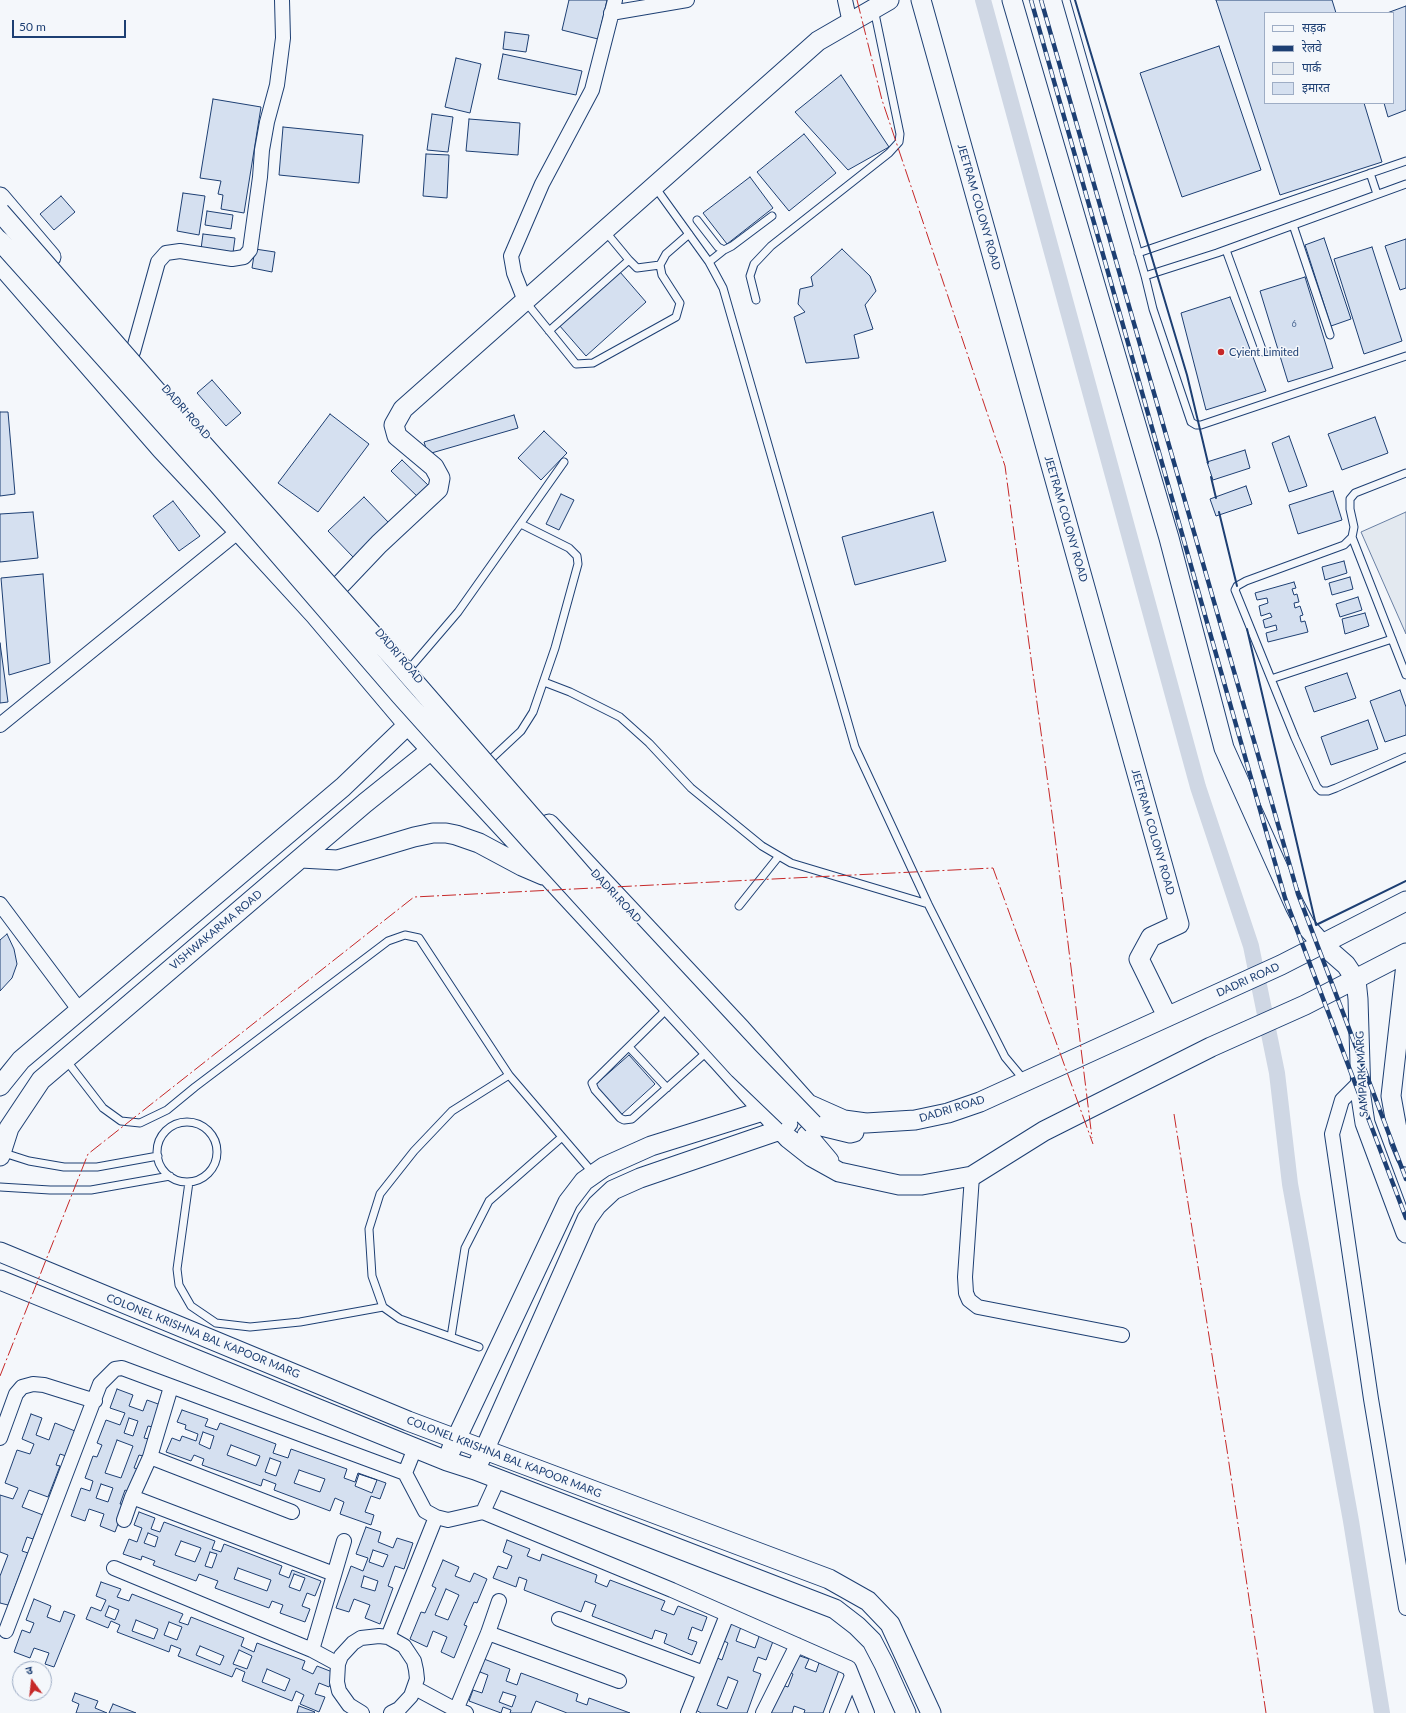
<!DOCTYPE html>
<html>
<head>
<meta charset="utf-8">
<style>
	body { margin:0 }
	#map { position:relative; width:1406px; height:1713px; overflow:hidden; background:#f4f7fb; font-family:Lato,"Noto Sans Devanagari",sans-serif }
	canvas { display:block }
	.legend { position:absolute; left:1264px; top:12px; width:130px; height:92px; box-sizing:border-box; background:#f4f7fb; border:1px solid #9eadc5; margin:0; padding:5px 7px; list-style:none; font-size:12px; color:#1d3f73 }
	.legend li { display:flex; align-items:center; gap:8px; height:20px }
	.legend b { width:20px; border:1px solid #9eadc5 }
	.north { position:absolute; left:12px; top:1661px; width:40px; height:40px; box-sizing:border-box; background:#f4f7fb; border:1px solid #9eadc5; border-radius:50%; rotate:345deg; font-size:11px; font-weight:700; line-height:16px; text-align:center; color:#1d3f73 }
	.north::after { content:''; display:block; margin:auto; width:14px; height:18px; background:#c62828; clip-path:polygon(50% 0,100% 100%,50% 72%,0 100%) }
	.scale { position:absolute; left:12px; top:20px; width:114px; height:18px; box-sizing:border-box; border:2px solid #1d3f73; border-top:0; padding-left:5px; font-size:12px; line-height:14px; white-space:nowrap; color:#1d3f73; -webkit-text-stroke:3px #f4f7fb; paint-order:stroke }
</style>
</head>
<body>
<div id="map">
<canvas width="1406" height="1713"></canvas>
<ul class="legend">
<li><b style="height:5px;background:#f4f7fb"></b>सड़क</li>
<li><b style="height:5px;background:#1d3f73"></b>रेलवे</li>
<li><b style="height:11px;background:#e3e9f0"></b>पार्क</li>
<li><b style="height:11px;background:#d5e0f0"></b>इमारत</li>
</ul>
<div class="north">उ</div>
<div class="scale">50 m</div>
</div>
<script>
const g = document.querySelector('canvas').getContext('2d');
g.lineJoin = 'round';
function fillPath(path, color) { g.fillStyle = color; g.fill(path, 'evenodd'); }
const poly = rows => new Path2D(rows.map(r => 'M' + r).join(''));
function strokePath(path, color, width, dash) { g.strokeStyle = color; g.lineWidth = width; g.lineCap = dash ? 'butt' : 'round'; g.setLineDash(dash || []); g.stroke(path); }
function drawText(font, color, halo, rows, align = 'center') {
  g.font = font + ' Lato,sans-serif'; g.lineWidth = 3; g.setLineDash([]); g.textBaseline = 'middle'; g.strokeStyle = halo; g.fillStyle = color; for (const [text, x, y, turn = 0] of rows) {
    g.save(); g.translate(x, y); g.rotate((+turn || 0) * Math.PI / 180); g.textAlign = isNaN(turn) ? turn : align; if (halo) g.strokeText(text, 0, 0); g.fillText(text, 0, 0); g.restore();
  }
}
const green = poly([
	[1406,512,1406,634,1361,532,1406,512]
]);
fillPath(green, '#e3e9f0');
strokePath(green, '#687fa3', 1);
strokePath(poly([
	[983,0,1198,787,1251,946,1277,1073,1290,1184,1351,1521,1382,1713]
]), '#cfd7e4', 16);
const building = poly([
	[569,0,607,0,598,39,562,30,569,0],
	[1216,0,1332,0,1336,13,1265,13,1265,103,1364,103,1382,162,1280,195,1216,0],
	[1406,6,1406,110,1388,117,1384,103,1393,103,1393,13,1387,13,1406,6],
	[505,32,529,35,526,52,503,49,505,32],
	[1219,46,1261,170,1182,197,1140,73,1219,46],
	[503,54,582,71,576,95,498,79,503,54],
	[456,58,481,64,470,113,445,107,456,58],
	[841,75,889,147,848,170,795,112,841,75],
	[213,99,261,107,244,213,221,209,223,195,218,194,221,181,200,178,213,99],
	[432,114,453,117,448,152,427,150,432,114],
	[469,119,520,123,518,155,466,151,469,119],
	[283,127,363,135,359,183,279,175,283,127],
	[804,134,836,173,789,211,757,172,804,134],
	[426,154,449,155,447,198,423,196,426,154],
	[750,177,773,208,727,244,703,213,750,177],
	[183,193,205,196,199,235,177,231,183,193],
	[61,196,75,212,54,230,40,214,61,196],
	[207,211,233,215,231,229,205,225,207,211],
	[203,234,235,238,233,253,201,249,203,234],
	[1324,238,1351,319,1331,326,1305,245,1324,238],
	[1406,239,1406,288,1400,290,1385,246,1406,239],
	[1372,247,1402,341,1364,354,1334,259,1372,247],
	[255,249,275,252,272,272,252,268,255,249],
	[842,249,870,276,876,291,865,305,873,329,854,335,859,358,806,363,794,317,805,312,798,304,800,289,813,286,811,277,842,249],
	[620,272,646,302,586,356,559,325,620,272],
	[1305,277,1333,368,1288,382,1260,291,1305,277],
	[1230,297,1266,391,1206,410,1181,313,1230,297],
	[212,380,241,413,226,426,197,393,212,380],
	[0,412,8,412,15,494,0,496,0,412],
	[330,414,369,444,318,512,278,483,330,414],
	[514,415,518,428,428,454,424,442,514,415],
	[1375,417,1388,453,1342,470,1328,434,1375,417],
	[544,431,567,453,541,480,518,458,544,431],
	[1289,436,1307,486,1289,492,1272,443,1289,436],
	[1245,450,1250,468,1213,480,1207,462,1245,450],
	[402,460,429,486,419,498,391,471,402,460],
	[1246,486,1252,504,1216,516,1210,499,1246,486],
	[1333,491,1342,520,1298,534,1289,505,1333,491],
	[561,494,574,500,559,530,546,524,561,494],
	[364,497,389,523,353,557,328,531,364,497],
	[173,501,200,536,179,551,153,516,173,501],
	[33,512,38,558,0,562,0,514,33,512],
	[933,512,946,561,855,585,842,537,933,512],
	[1344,561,1347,573,1325,580,1322,567,1344,561],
	[43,574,50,663,9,675,1,578,43,574],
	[1350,577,1353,589,1332,595,1329,583,1350,577],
	[1294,582,1296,588,1292,589,1294,595,1297,594,1299,602,1294,603,1295,608,1300,606,1303,615,1300,616,1301,622,1305,621,1308,632,1268,642,1266,633,1277,630,1276,625,1265,628,1263,620,1272,617,1270,613,1261,616,1259,606,1268,603,1267,598,1257,600,1255,593,1294,582],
	[1358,597,1362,610,1340,617,1336,604,1358,597],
	[1365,613,1369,626,1345,634,1342,619,1365,613],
	[0,643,8,702,0,703,0,643],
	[1347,673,1356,698,1314,712,1305,687,1347,673],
	[1400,690,1406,707,1406,735,1385,742,1370,701,1400,690],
	[1368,720,1378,749,1331,765,1321,737,1368,720],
	[7,934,14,949,17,964,12,978,0,991,0,940,7,934],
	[629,1055,655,1084,621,1115,595,1085,629,1055],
	[117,1389,133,1395,129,1406,143,1411,147,1400,161,1405,153,1427,148,1426,144,1438,149,1439,143,1456,139,1455,134,1468,138,1469,130,1492,125,1490,120,1504,125,1505,115,1532,100,1526,104,1514,89,1509,85,1521,71,1516,81,1488,90,1491,93,1481,85,1478,93,1456,97,1457,102,1445,97,1443,106,1420,120,1425,125,1413,110,1408,117,1389],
	[129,1418,138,1421,133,1436,124,1433,129,1418],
	[117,1440,133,1446,121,1478,105,1473,117,1440],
	[101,1484,113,1488,108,1502,96,1498,101,1484],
	[182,1410,208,1419,205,1426,217,1430,220,1423,276,1444,273,1453,288,1458,291,1449,347,1469,344,1478,355,1482,358,1473,386,1483,380,1499,371,1496,365,1512,374,1515,371,1525,340,1514,344,1502,335,1498,330,1511,274,1490,276,1484,263,1479,261,1486,202,1465,204,1459,194,1455,191,1461,166,1452,172,1438,180,1441,182,1436,196,1441,198,1434,185,1429,186,1425,177,1422,182,1410],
	[203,1432,214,1436,210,1449,199,1444,203,1432],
	[231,1445,260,1456,256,1466,227,1455,231,1445],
	[270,1458,281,1462,276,1476,265,1472,270,1458],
	[299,1470,325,1479,320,1492,294,1483,299,1470],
	[359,1474,377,1480,372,1493,355,1486,359,1474],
	[31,1414,42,1418,36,1435,49,1440,55,1423,75,1431,66,1456,60,1454,56,1465,60,1466,48,1497,29,1490,22,1507,43,1515,33,1539,27,1537,22,1551,28,1553,8,1605,0,1603,0,1576,8,1555,0,1552,0,1495,13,1499,18,1488,5,1483,17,1450,30,1454,34,1444,22,1439,31,1414],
	[139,1512,155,1518,151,1529,160,1532,164,1522,215,1541,212,1549,221,1552,224,1544,282,1566,279,1574,289,1578,292,1570,321,1581,315,1596,307,1593,302,1606,310,1609,305,1622,280,1613,283,1605,272,1601,269,1608,215,1588,218,1581,199,1574,196,1581,153,1565,155,1561,142,1556,141,1560,123,1554,129,1539,137,1542,142,1528,134,1525,139,1512],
	[148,1533,158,1537,155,1547,144,1543,148,1533],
	[181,1541,201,1548,195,1562,175,1555,181,1541],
	[210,1552,217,1554,212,1568,205,1566,210,1552],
	[238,1568,271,1580,267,1591,234,1579,238,1568],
	[294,1574,305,1578,300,1591,289,1587,294,1574],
	[366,1527,381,1532,378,1542,393,1548,397,1538,413,1543,404,1569,395,1566,388,1586,393,1588,380,1624,365,1618,370,1605,354,1599,349,1612,336,1608,351,1566,363,1571,368,1558,356,1554,366,1527],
	[373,1550,388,1555,383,1567,369,1562,373,1550],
	[364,1576,378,1581,375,1591,361,1587,364,1576],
	[507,1540,530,1549,527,1556,540,1561,542,1554,597,1575,595,1582,607,1587,610,1580,665,1601,661,1610,674,1615,678,1606,707,1617,702,1631,692,1627,688,1639,697,1642,692,1655,664,1643,667,1634,655,1630,652,1639,592,1616,596,1605,585,1601,581,1612,524,1590,527,1580,519,1577,516,1587,493,1578,498,1566,507,1569,512,1556,503,1552,507,1540],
	[443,1560,459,1567,455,1576,470,1582,474,1573,487,1579,477,1603,474,1602,464,1625,467,1626,454,1658,441,1652,447,1637,433,1631,427,1647,410,1639,421,1612,425,1613,436,1588,432,1586,443,1560],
	[446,1589,459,1595,448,1620,435,1615,446,1589],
	[101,1582,121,1589,117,1597,129,1601,132,1594,183,1614,179,1622,188,1625,191,1617,244,1638,241,1646,254,1652,257,1643,305,1661,302,1669,313,1674,317,1666,335,1673,329,1687,319,1683,315,1694,325,1697,319,1712,300,1704,304,1695,296,1691,292,1701,242,1681,245,1672,236,1668,232,1677,178,1656,181,1649,171,1645,169,1652,117,1632,120,1625,111,1621,108,1628,86,1619,91,1607,101,1611,106,1600,96,1596,101,1582],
	[109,1606,119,1610,115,1620,105,1616,109,1606],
	[136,1620,158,1629,154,1639,132,1631,136,1620],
	[169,1622,182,1627,177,1640,164,1635,169,1622],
	[200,1646,224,1656,220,1665,196,1655,200,1646],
	[239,1650,252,1656,247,1669,233,1664,239,1650],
	[267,1669,290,1679,285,1691,262,1682,267,1669],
	[34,1599,51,1606,47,1617,60,1622,64,1611,75,1615,54,1667,45,1664,49,1653,34,1648,30,1658,14,1652,22,1630,30,1633,34,1623,26,1620,34,1599],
	[729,1620,742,1624,736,1641,755,1648,761,1631,775,1636,766,1660,758,1657,753,1671,761,1674,747,1713,701,1713,696,1710,715,1657,722,1660,728,1643,722,1640,729,1620],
	[728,1677,738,1681,727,1709,717,1705,728,1677],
	[794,1654,809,1659,805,1668,816,1672,819,1663,839,1670,823,1713,804,1713,805,1710,794,1706,792,1713,771,1713,782,1685,788,1687,793,1674,787,1671,794,1654],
	[484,1659,510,1669,506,1681,517,1685,521,1673,578,1694,576,1701,587,1705,589,1698,630,1713,567,1713,536,1701,531,1713,510,1713,511,1710,503,1707,501,1713,469,1701,473,1690,482,1693,488,1675,480,1672,484,1659],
	[503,1692,516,1696,512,1707,499,1702,503,1692],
	[75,1693,98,1701,95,1708,107,1713,76,1713,79,1704,72,1701,75,1693],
	[113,1704,136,1713,109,1713,113,1704],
	[299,1706,315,1712,314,1713,297,1713,299,1706]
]);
fillPath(building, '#d5e0f0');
strokePath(building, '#1d3f73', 1);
const lane = poly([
	[1066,0,1145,276,1153,309,1191,422,1196,425,1201,425,1406,356],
	[1370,173,1377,194],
	[655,187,709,262,723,288,855,747,928,904,1005,1057,1025,1081],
	[697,220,718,247,724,250,732,246,772,216],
	[1293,225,1330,335],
	[605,231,629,260],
	[1226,250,1263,352],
	[1138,253,1406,161],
	[709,262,724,250],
	[1145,276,1217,253,1406,184],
	[756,300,750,276,754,264,771,246,889,153,899,142,900,134,874,9],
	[525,301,576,364,593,363,676,317,680,303,662,275,660,265,666,254,689,234],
	[549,331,629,260,637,268,660,265],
	[1406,473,1355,493,1350,499,1350,509,1354,527,1352,537,1344,545,1246,581,1237,586,1235,590,1295,738,1317,787,1321,791,1328,791,1336,788,1406,757],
	[1352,537,1406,675],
	[410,668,458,612,564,462],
	[1271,679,1392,639],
	[544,682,570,692,620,717,649,743,691,788,762,846,779,856,791,863,928,904],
	[490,760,521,731,533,712,555,648,578,564,577,556,569,548,521,524],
	[739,906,779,856],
	[669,1007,592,1083,595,1090,620,1118,624,1120,632,1119,709,1050],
	[629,1047,667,1088],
	[66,1060,103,1108,121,1121,140,1123,167,1110,195,1087,388,941,405,935,419,938,509,1075,452,1111,414,1151,380,1194,369,1229,372,1276,383,1307,400,1319,479,1347],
	[509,1075,593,1173],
	'157 1152a30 30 0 1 1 60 0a30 30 0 1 1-60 0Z',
	[1,1152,29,1161,64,1167,97,1167,158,1156],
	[189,1182,177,1269,179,1285,191,1306,216,1323,250,1327,300,1322,383,1307],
	[0,1187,50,1190,91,1190,170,1176],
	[451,1337,465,1248,489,1201,562,1137]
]);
const street = poly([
	[845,0,850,23],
	[611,13,687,0],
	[525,301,514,273,511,256,542,184,592,90,615,0],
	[133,352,158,262,166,253,180,251,232,259,244,257,250,250,260,177,262,150,267,122,277,85,283,38,282,0],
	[0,725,245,526],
	[0,904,80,1011],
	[1361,1081,1342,1100,1332,1134,1371,1399,1406,1608],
	[972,1176,965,1277,966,1293,969,1300,978,1307,1122,1335],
	[0,1438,16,1394,22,1387,33,1384,44,1385,95,1401],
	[415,1448,405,1473,425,1511,436,1517,448,1520,483,1512,672,1590,849,1668,867,1713],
	[150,1457,292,1512],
	[132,1497,334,1574],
	[483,1512,498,1479],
	[124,1520,132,1497,150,1457,171,1387],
	[114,1568,312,1650,338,1664],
	[559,1619,704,1673],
	[6,1631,100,1384,115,1369,122,1368,405,1473],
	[488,1633,619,1681],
	[388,1637,436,1517],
	[312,1650,344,1541],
	[415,1688,456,1710,466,1713],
	[456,1710,488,1633,499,1601],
	[362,1713,349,1705,339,1691,337,1682,338,1664,341,1656,353,1643,361,1638,379,1636,388,1637,404,1646,414,1661,416,1670,417,1679,411,1696,399,1709,391,1713],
	[688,1713,727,1615],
	[763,1713,797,1645],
	[837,1713,852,1676]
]);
const secondary = poly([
	[921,0,1179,924,1151,937,1139,959,1167,1016],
	[1012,0,1169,538,1224,748,1295,906,1305,925,1322,944,1346,965,1356,980,1358,999,1361,1097,1365,1123,1406,1233],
	[0,197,51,257],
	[0,264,162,450,239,532,315,615,408,725,719,1061,788,1138,812,1157,839,1172,899,1185,922,1185,972,1176,1044,1131,1211,1047,1305,1005,1406,953],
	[340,585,379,544,438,489,440,478,434,467,397,436,394,425,403,409,818,41,889,0],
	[549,824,741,1029,808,1104,844,1120,866,1123,915,1120,948,1113,980,1102,1281,965,1406,901],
	[301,858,337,860,414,837,433,833,446,833,456,835,479,843,522,866,543,875],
	[1406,964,1391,1096,1399,1140,1406,1157],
	[0,1086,21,1060,343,787,417,716],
	[813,1124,850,1133,854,1132],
	[807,1135,829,1161],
	[0,1156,9,1128,41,1080,365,803,441,742],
	[0,1252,408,1421,829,1579,868,1601,890,1624,931,1713],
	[0,1280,447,1461,475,1470,835,1609,857,1626,872,1641,884,1664,906,1713],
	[451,1450,568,1202,584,1181,604,1167,651,1146,763,1111,771,1103],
	[479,1462,587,1219,597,1205,613,1190,640,1178,780,1130,788,1123]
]);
strokePath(lane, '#1d3f73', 9);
strokePath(street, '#1d3f73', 16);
strokePath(secondary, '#1d3f73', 21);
strokePath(lane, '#f4f7fb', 7);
strokePath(street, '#f4f7fb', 14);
strokePath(secondary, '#f4f7fb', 19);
const rail = poly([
	[1031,0,1285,898,1406,1218],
	[1041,0,1298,894,1406,1179]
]);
strokePath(rail, '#1d3f73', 4.5);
strokePath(rail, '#f4f7fb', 3, [9]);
const secondaryBridge = poly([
	[0,212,200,441,398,663,630,930,748,1057,813,1124],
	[0,241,217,483,401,696,532,842,739,1069,789,1117]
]);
strokePath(secondaryBridge, '#1d3f73', 21, []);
strokePath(secondaryBridge, '#f4f7fb', 19);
strokePath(poly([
	[1075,0,1187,375,1208,463],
	[1211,477,1216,498],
	[1219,512,1237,586],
	[1247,629,1316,925,1406,881]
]), '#1d3f73', 2);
strokePath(poly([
	[857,0,882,100,1005,466,1053,821,1092,1138],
	[1174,1114,1227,1450,1266,1713],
	[0,1376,88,1154,414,897,993,868,1093,1144]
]), '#c62828', 1, [14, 3, 2, 3]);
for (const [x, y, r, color] of [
	[1221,352,4,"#c62828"]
]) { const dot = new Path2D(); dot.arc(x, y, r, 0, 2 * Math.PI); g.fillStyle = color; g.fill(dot); strokePath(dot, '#f4f7fb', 1.5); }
drawText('9px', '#4b6792', null, [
	["6",1294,324]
]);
drawText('11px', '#1d3f73', '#f4f7fb', [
	["JEETRAM COLONY ROAD",979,207,74],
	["DADRI ROAD",186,412,49],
	["JEETRAM COLONY ROAD",1066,519,74],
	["DADRI ROAD",399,656,50],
	["JEETRAM COLONY ROAD",1153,832,74],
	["DADRI ROAD",616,896,47],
	["VISHWAKARMA ROAD",216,930,-40],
	["DADRI ROAD",1248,980,-24],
	["SAMPARK MARG",1362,1074,-93],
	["DADRI ROAD",952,1109,-17],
	["COLONEL KRISHNA BAL KAPOOR MARG",203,1336,22],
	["COLONEL KRISHNA BAL KAPOOR MARG",504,1457,21]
]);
drawText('11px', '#1d3f73', '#f4f7fb', [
	["Cyient Limited",1229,352]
], 'left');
</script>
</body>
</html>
